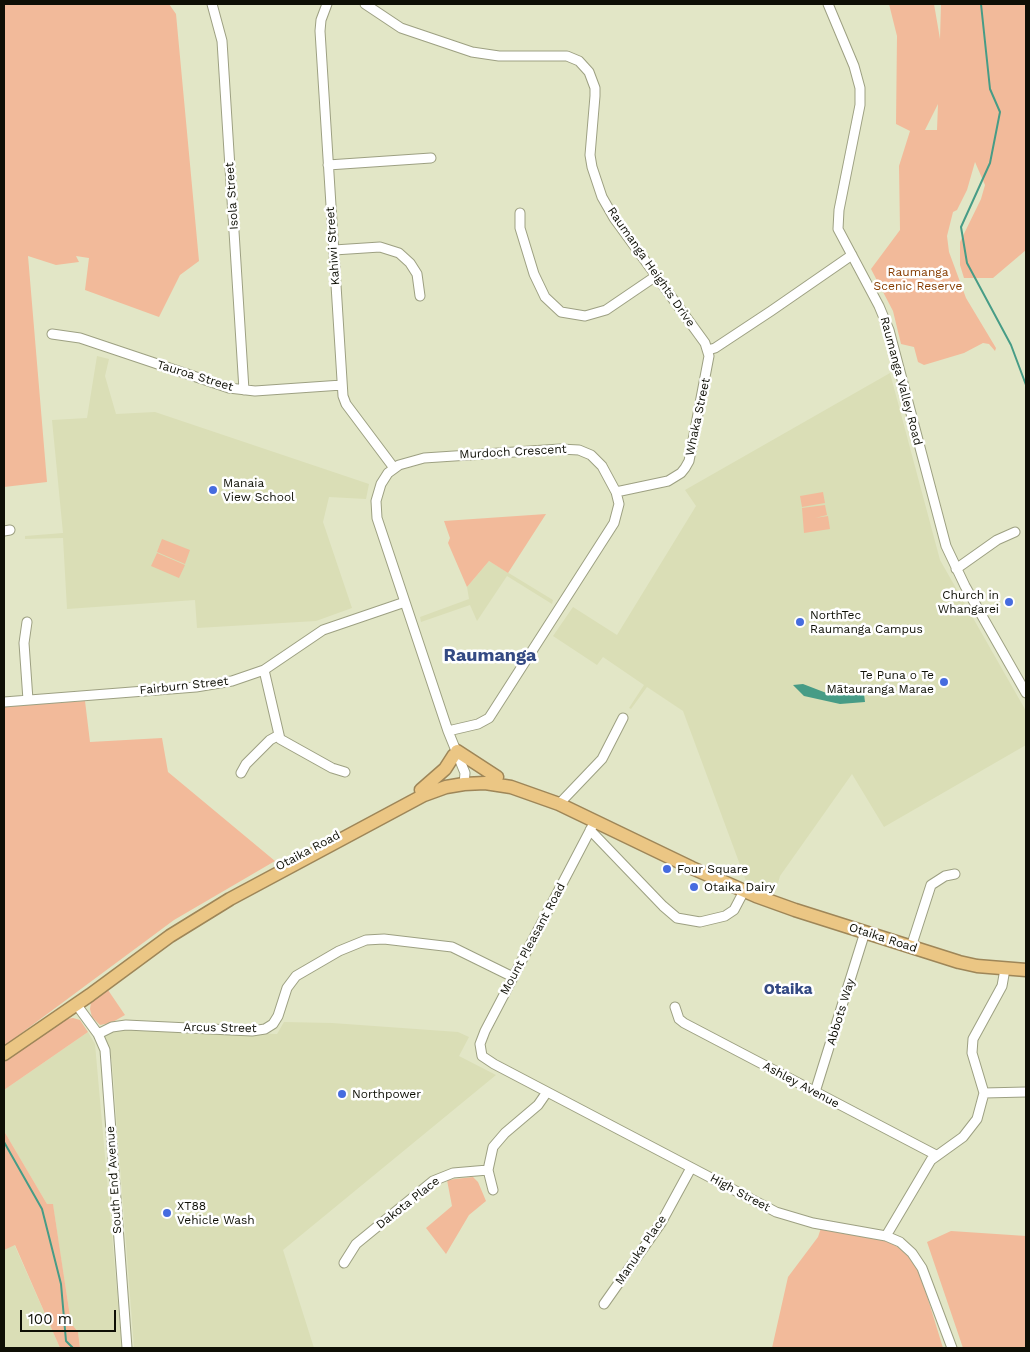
<!DOCTYPE html>
<html>
<head>
<meta charset="utf-8">
<style>
	body { margin:0 }
	#map { position:relative; width:1030px; height:1352px; overflow:hidden; background:#e2e6c6; font-family:"Work Sans",sans-serif }
	canvas { display:block }
	.frame { position:absolute; inset:0; border:5px solid #0e0f05; pointer-events:none }
	.scale { position:absolute; left:20px; top:1310px; width:96px; height:22px; box-sizing:border-box; border:2px solid #0e0f05; border-top:0; padding-left:6px; font-size:15px; line-height:18px; white-space:nowrap; color:#0e0f05; -webkit-text-stroke:4px #fff; paint-order:stroke }
</style>
</head>
<body>
<div id="map">
<canvas width="1030" height="1352"></canvas>
<div class="frame"></div>
<div class="scale">100 m</div>
</div>
<script>
const g = document.querySelector('canvas').getContext('2d');
g.lineJoin = 'round';
function fillPath(path, color) { g.fillStyle = color; g.fill(path, 'evenodd'); }
const poly = rows => new Path2D(rows.map(r => 'M' + r).join(''));
function strokePath(path, color, width, dash) { g.strokeStyle = color; g.lineWidth = width; g.lineCap = dash ? 'butt' : 'round'; g.setLineDash(dash || []); g.stroke(path); }
function drawText(font, color, halo, rows, align = 'center') {
  g.font = font + ' "Work Sans",sans-serif'; g.lineWidth = 5; g.setLineDash([]); g.textBaseline = 'middle'; g.strokeStyle = halo; g.fillStyle = color; for (const [text, x, y, turn = 0] of rows) {
    g.save(); g.translate(x, y); g.rotate((+turn || 0) * Math.PI / 180); g.textAlign = isNaN(turn) ? turn : align; if (halo) g.strokeText(text, 0, 0); g.fillText(text, 0, 0); g.restore();
  }
}
fillPath(poly([
	[97,356,109,359,105,376,116,414,155,412,369,484,366,499,329,497,323,522,352,608,316,621,197,628,195,600,67,609,63,538,25,539,25,536,63,533,52,420,87,418],
	[890,373,940,560,1026,711,1026,745,884,827,852,774,780,876,775,893,746,881,683,711,647,687,631,709,629,708,644,685,603,657,597,665,553,636,573,607,617,635,696,506,685,490],
	[489,561,553,600,552,604,507,576,477,621,470,605,421,622,420,617,469,599,467,587],
	[284,1022,332,1023,458,1032,469,1037,459,1056,496,1075,283,1250,314,1348,134,1348,112,1061,105,1037,108,1033,121,1029,277,1034],
	[88,1032,95,1044,122,1348,80,1348,78,1332,71,1323,53,1205,47,1204,4,1131,4,1090],
	[14,1244,60,1348,4,1348,4,1250]
]), '#dadeb6');
fillPath(poly([
	[4,4,169,4,176,14,199,261,180,275,159,317,85,290,89,258,76,256,79,262,56,265,28,256,47,482,4,487],
	[889,4,934,4,940,39,941,4,1026,4,1026,250,993,278,964,278,960,265,960,242,981,199,985,185,975,162,967,190,957,210,953,212,947,236,949,252,966,298,996,348,995,351,989,344,983,343,964,353,924,365,918,362,914,347,901,344,893,311,871,269,900,230,899,166,910,131,896,124,897,36],
	[938,104,937,130,925,130],
	[823,492,825,503,802,507,800,496],
	[825,505,827,515,815,518,828,516,830,529,804,533,802,508],
	[546,514,508,573,489,561,467,587,448,543,450,538,444,521],
	[162,539,190,550,185,564,157,552],
	[157,553,185,565,179,578,151,566],
	[85,701,90,742,162,738,168,772,275,861,174,920,4,1046,4,706],
	[108,990,125,1015,111,1023,100,1025,92,1017,90,1009,91,1002],
	[73,1018,80,1020,88,1032,4,1090,4,1061,66,1019],
	[4,1131,47,1204,53,1204,71,1323,78,1332,80,1348,60,1348,15,1245,4,1250],
	[473,1177,478,1182,486,1201,469,1215,446,1254,426,1228,452,1206,447,1180],
	[821,1228,888,1241,910,1255,920,1273,943,1348,772,1348,788,1277,818,1237],
	[951,1231,1026,1236,1026,1348,963,1348,927,1242]
]), '#f2ba9a');
fillPath(poly([
	[803,684,829,694,838,694,863,686,865,702,840,704,804,696,793,685]
]), '#479c86');
strokePath(poly([
	[981,4,990,89,1000,112,990,163,961,227,967,263,1011,345,1026,385],
	[4,1142,42,1209,61,1284,66,1341,73,1348]
]), '#479c86', 2);
const minor = poly([
	[212,4,222,41,244,390],
	[327,4,321,20,320,31,343,396,346,404,394,468],
	[365,4,401,28,472,52,499,56,567,56,579,61,589,72,595,88,595,96,590,155,592,167,602,197,614,218,705,343,709,356,689,461,685,468,681,473,668,481,616,492],
	[828,4,854,66,860,88,860,105,839,210,838,229,879,306,889,330,946,546,965,586,1026,693],
	[328,165,431,158],
	[520,213,520,228,534,274,545,297,561,312,585,316,606,310,656,276],
	[334,250,380,247,399,253,410,263,417,274,420,296],
	[52,334,80,338,229,388,255,391,342,385],
	[708,350,715,348,771,311,852,255],
	[4,531,10,530],
	[956,569,997,540,1015,532],
	[27,622,24,643,28,700],
	[264,670,280,739,332,768,345,772],
	[4,702,196,687,232,681,264,670,323,630,405,602],
	[448,731,478,724,489,718,614,523,619,504,616,492,602,466,591,455,579,450,560,449,424,458,399,465,388,473,381,484,376,501,377,518,448,731,465,773,464,784],
	[241,773,246,764,270,740,279,735],
	[559,804,602,759,623,718],
	[595,821,485,1031,480,1044,482,1056,494,1064,776,1212,813,1223,886,1236,900,1242,912,1253,922,1268,952,1348],
	[590,830,663,906,677,918,700,922,725,916,734,910,744,891],
	[911,947,931,885,945,876,955,874],
	[76,1004,98,1034,105,1050,127,1348],
	[675,1007,679,1019,684,1023,936,1155],
	[98,1034,112,1027,126,1025,252,1031,265,1029,273,1024,278,1016,287,988,296,976,339,951,366,940,384,939,452,947,513,977],
	[815,1092,865,932],
	[984,1093,1026,1092],
	[493,1190,488,1170,493,1147,505,1133,538,1105,547,1092],
	[886,1236,931,1160,963,1137,977,1119,984,1093,972,1053,973,1039,1002,986,1005,969],
	[344,1263,356,1244,433,1181,453,1173,488,1170],
	[604,1304,661,1223,691,1168]
]);
const highway = poly([
	[457,751,497,777],
	[421,790,445,769,454,755],
	[4,1054,90,995,170,936,230,899,424,795,446,787,464,784,485,783,511,787,559,804,692,868,756,896,795,910,959,962,977,966,1026,970]
]);
strokePath(minor, '#9da082', 11);
strokePath(highway, '#9e8658', 15);
strokePath(minor, '#fff', 9);
strokePath(highway, '#ebc684', 12);
for (const [x, y, r, color] of [
	[213,490,5,"#466cdf"],
	[1009,602,5,"#466cdf"],
	[800,622,5,"#466cdf"],
	[944,682,5,"#466cdf"],
	[667,869,5,"#466cdf"],
	[694,887,5,"#466cdf"],
	[342,1094,5,"#466cdf"],
	[167,1213,5,"#466cdf"]
]) { const dot = new Path2D(); dot.arc(x, y, r, 0, 2 * Math.PI); g.fillStyle = color; g.fill(dot); strokePath(dot, '#fff', 2); }
drawText('12px', '#0e0f05', '#fff', [
	["Isola Street",232,196,-94],
	["Kahiwi Street",333,246,-94],
	["Raumanga Heights Drive",651,267,55],
	["Tauroa Street",195,376,17],
	["Raumanga Valley Road",901,381,75],
	["Whaka Street",698,417,-78],
	["Murdoch Crescent",513,452,-3],
	["Fairburn Street",184,686,-6],
	["Otaika Road",308,851,-28],
	["Otaika Road",883,938,18],
	["Mount Pleasant Road",533,939,-62],
	["Abbots Way",841,1012,-73],
	["Arcus Street",220,1028,1],
	["Ashley Avenue",801,1085,28],
	["South End Avenue",114,1180,-94],
	["High Street",740,1193,28],
	["Dakota Place",408,1203,-38],
	["Manuka Place",641,1250,-56]
]);
drawText('12px', '#863c00', '#fff', [
	["Raumanga",918,272],
	["Scenic Reserve",918,286]
]);
drawText('12px', '#0e0f05', '#fff', [
	["Manaia",223,483],
	["View School",223,497],
	["Church in",999,595,"right"],
	["Whangarei",999,609,"right"],
	["NorthTec",810,615],
	["Raumanga Campus",810,629],
	["Te Puna o Te",934,675,"right"],
	["Mātauranga Marae",934,689,"right"],
	["Four Square",677,869],
	["Otaika Dairy",704,887],
	["Northpower",352,1094],
	["XT88",177,1206],
	["Vehicle Wash",177,1220]
], 'left');
drawText('bold 15px', '#344a83', '#fff', [
	["Otaika",788,990]
]);
drawText('bold 18px', '#344a83', '#fff', [
	["Raumanga",490,656]
]);
</script>
</body>
</html>
